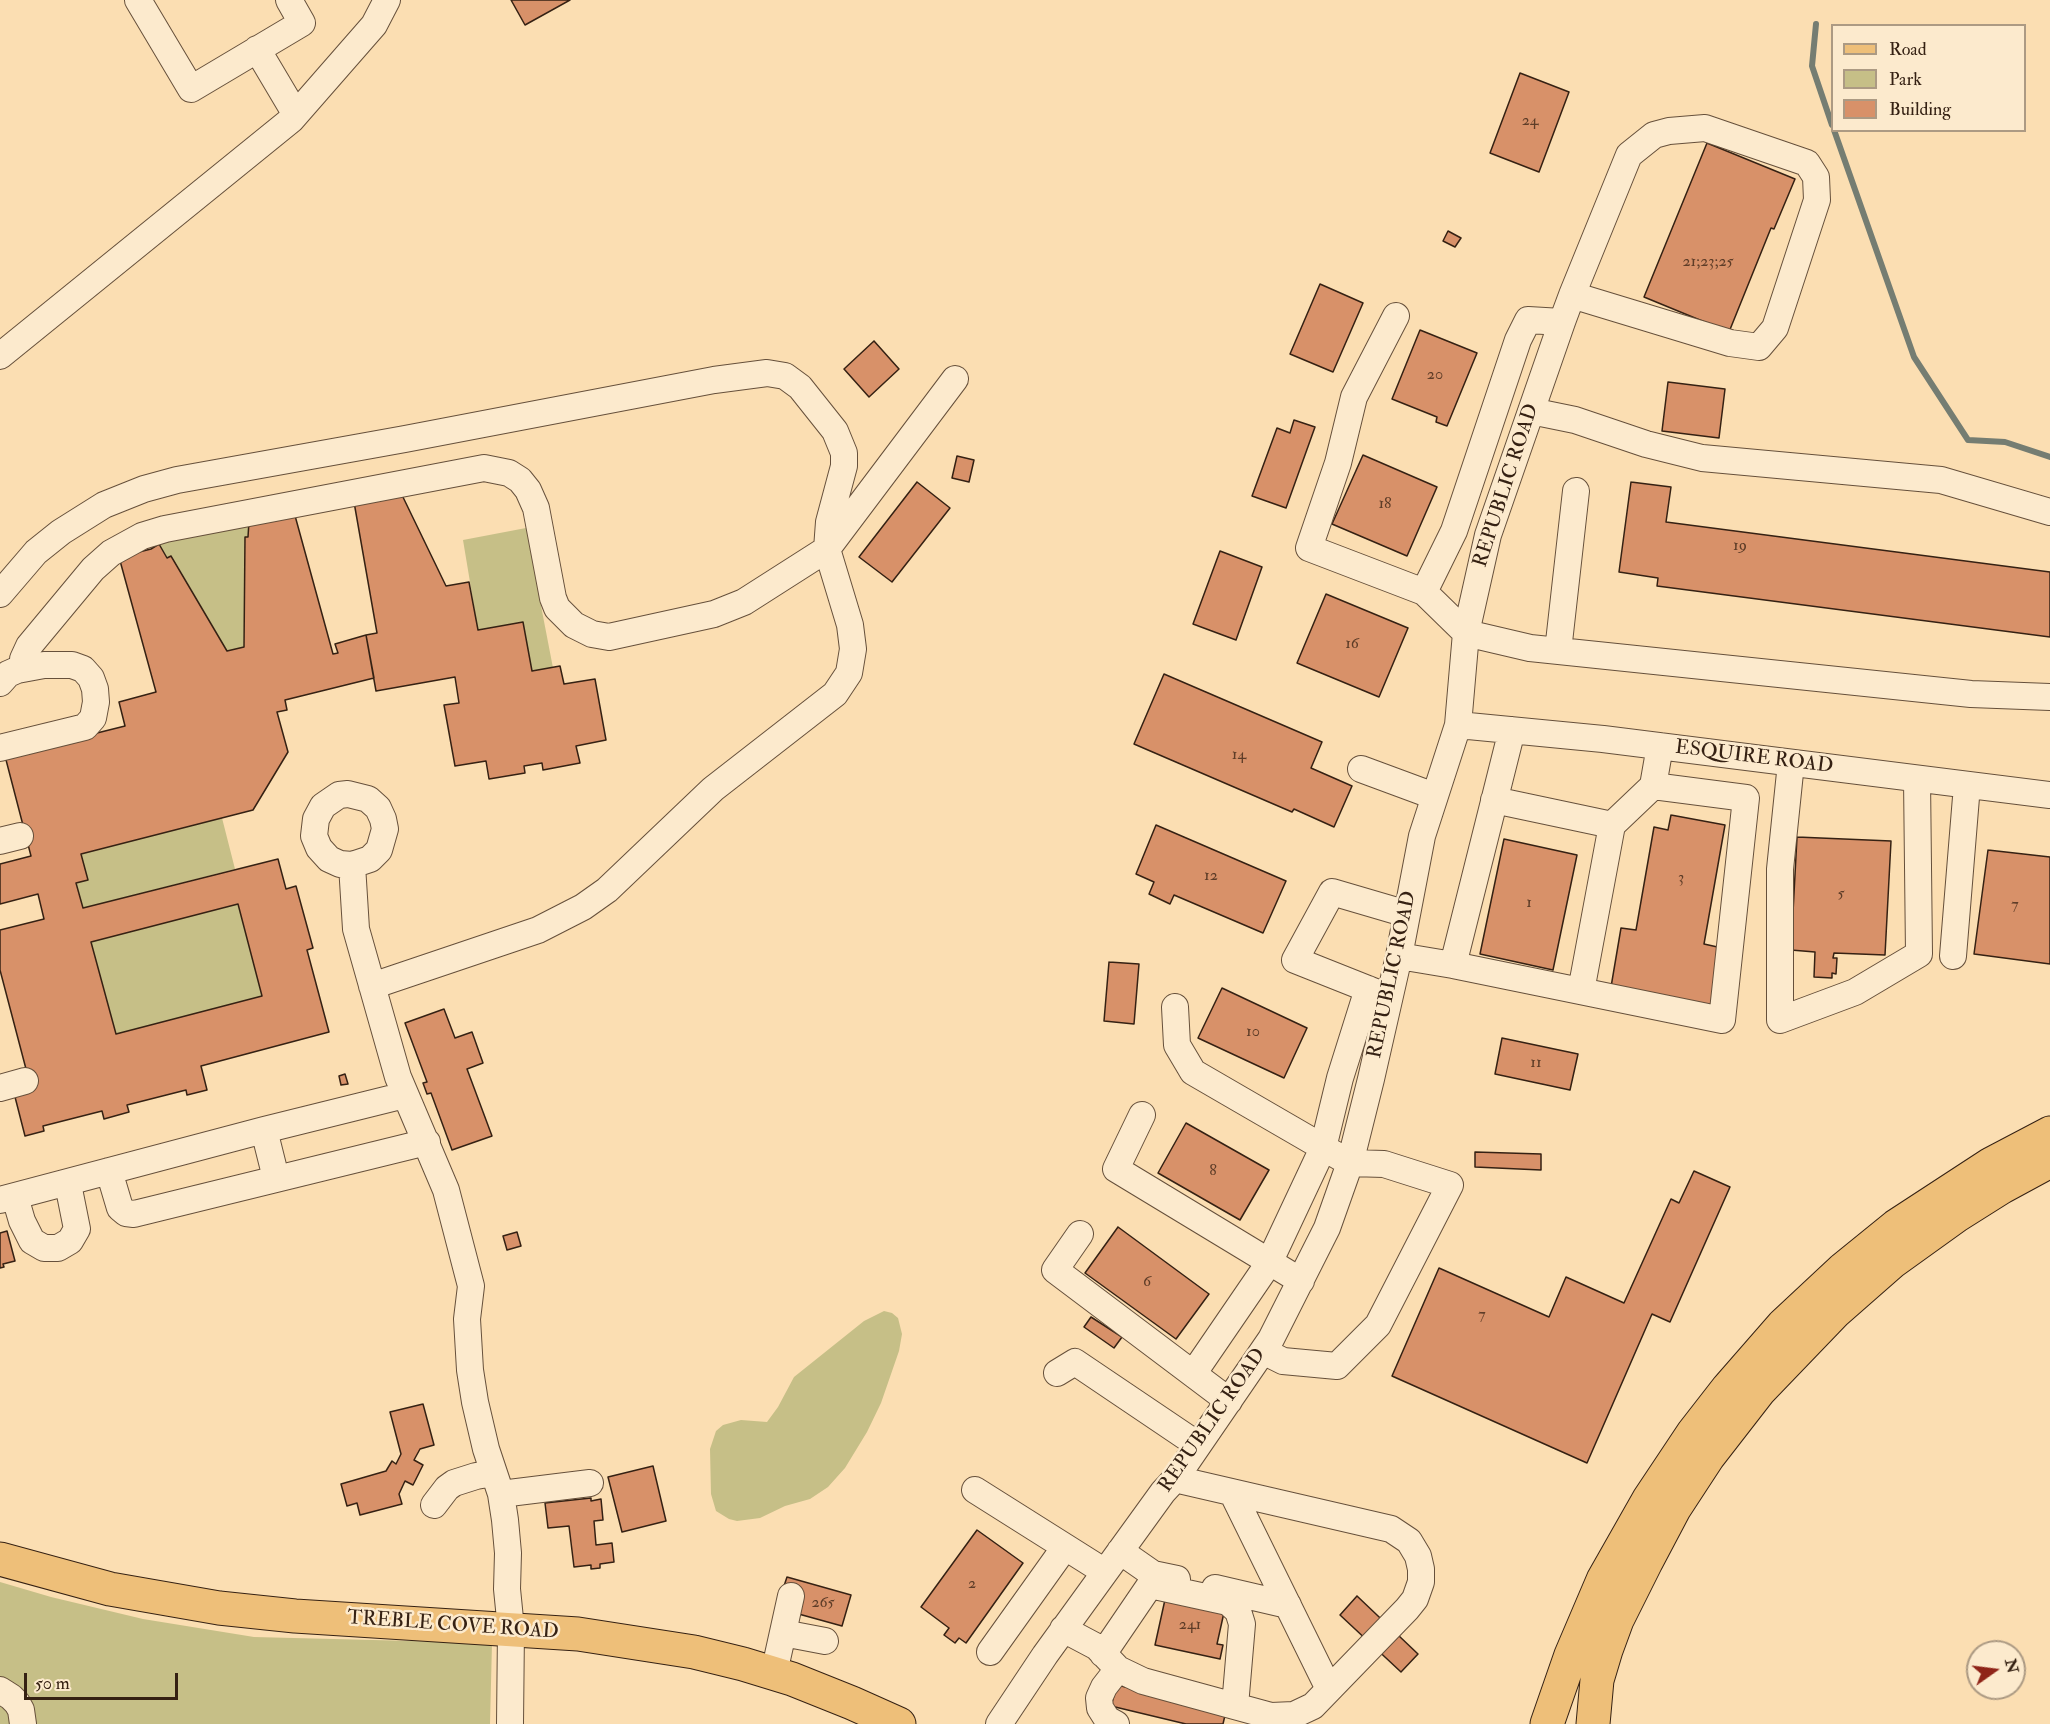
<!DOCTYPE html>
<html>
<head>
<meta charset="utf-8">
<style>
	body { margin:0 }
	#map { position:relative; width:2050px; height:1724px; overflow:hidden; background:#fbdeb2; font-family:"IM FELL Double Pica",serif }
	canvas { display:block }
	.legend { position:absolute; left:1831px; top:24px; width:195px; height:108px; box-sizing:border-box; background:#fceacd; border:2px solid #ac9a83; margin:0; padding:8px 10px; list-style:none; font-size:18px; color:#352113 }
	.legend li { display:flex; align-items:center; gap:12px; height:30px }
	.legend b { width:30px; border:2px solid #ac9a83 }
	.north { position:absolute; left:1966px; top:1640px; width:60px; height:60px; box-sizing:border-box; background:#fceacd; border:2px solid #ac9a83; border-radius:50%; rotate:76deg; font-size:16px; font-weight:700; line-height:24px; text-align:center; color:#352113 }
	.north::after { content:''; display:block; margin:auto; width:21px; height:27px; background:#8f2418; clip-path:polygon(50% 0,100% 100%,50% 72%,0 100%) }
	.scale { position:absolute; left:24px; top:1673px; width:154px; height:27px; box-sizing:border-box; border:3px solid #352113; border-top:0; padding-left:8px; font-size:18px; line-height:21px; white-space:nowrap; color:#352113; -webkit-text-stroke:4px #fceacd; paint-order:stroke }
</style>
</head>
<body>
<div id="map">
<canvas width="2050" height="1724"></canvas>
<ul class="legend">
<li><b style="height:8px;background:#eebf79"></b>Road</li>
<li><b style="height:16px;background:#c6bf87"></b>Park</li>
<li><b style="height:16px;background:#d89169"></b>Building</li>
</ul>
<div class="north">N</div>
<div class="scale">50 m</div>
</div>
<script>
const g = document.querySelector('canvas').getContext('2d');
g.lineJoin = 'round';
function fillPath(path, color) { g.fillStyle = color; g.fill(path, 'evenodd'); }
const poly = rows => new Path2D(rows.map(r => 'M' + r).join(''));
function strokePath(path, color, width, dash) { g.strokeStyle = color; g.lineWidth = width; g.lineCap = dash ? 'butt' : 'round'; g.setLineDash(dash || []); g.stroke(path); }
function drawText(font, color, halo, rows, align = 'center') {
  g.font = font + ' "IM FELL Double Pica",serif'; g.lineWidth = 5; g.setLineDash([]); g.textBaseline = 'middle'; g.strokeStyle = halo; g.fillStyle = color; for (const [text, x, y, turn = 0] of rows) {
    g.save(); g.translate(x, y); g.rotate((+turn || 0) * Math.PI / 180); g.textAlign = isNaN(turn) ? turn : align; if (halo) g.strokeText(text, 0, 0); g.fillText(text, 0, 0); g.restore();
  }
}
fillPath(poly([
	[249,521,248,537,245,538,244,647,227,651,172,556,167,558,159,544],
	[526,528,553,668,532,671,522,622,478,630,463,540],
	[222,818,235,869,83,908,76,883,88,880,81,854],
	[238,904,262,996,116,1034,91,942],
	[884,1311,892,1313,898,1318,902,1334,899,1351,881,1403,867,1432,845,1468,828,1487,810,1499,785,1506,760,1518,737,1521,729,1519,716,1511,711,1494,710,1449,716,1431,723,1425,741,1420,767,1422,778,1407,794,1377,864,1321],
	[0,1582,51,1597,143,1619,254,1637,492,1643,490,1724,0,1724]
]), '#c6bf87');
strokePath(poly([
	[1816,24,1812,66,1832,125],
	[1834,130,1914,357,1968,440,2005,442,2050,457]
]), '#757d72', 6);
const building = poly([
	[511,0,570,0,525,25,511,0],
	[1520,73,1569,92,1539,172,1490,153,1520,73],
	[1707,143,1795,179,1774,229,1771,228,1729,332,1644,297,1707,143],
	[1448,231,1461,238,1455,247,1443,241,1448,231],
	[1320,284,1363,303,1333,372,1290,354,1320,284],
	[1420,330,1477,353,1447,426,1436,422,1437,417,1392,399,1420,330],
	[874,341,899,369,869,397,844,369,874,341],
	[1668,382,1725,389,1719,438,1662,431,1668,382],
	[1294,420,1315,427,1286,508,1252,496,1277,428,1290,433,1294,420],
	[1363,455,1437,487,1407,556,1332,524,1363,455],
	[957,456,974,460,969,482,952,478,957,456],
	[917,482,950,508,892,582,859,557,917,482],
	[1631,482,1671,487,1666,522,2050,572,2050,637,1657,586,1658,578,1619,572,1631,482],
	[401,493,446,586,469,582,478,630,523,622,532,671,560,666,564,684,595,679,606,740,576,746,580,763,543,770,542,763,524,766,525,773,489,779,486,761,455,766,444,705,459,703,455,677,376,691,366,635,377,633,354,502,401,493],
	[294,512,333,654,338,653,335,644,366,635,374,678,285,700,287,710,277,712,288,752,253,810,81,854,88,880,76,883,83,908,278,859,286,889,296,886,313,948,307,950,329,1032,201,1066,207,1090,187,1095,186,1090,127,1105,129,1112,104,1119,102,1111,43,1126,44,1131,25,1136,14,1093,31,1088,0,970,0,930,44,919,38,894,0,904,0,864,31,856,5,756,125,726,119,702,156,692,119,557,151,549,159,544,167,558,171,556,227,651,244,647,245,537,248,537,249,521,294,512],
	[238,904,262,996,116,1034,91,942,238,904],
	[1220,551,1262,567,1236,640,1193,624,1220,551],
	[1326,594,1408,628,1379,697,1297,663,1326,594],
	[1164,674,1322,742,1311,768,1352,786,1334,827,1294,809,1292,812,1134,744,1164,674],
	[1671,815,1725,825,1704,944,1722,948,1712,1005,1611,987,1621,928,1636,930,1654,827,1668,830,1671,815],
	[1156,825,1286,881,1263,933,1174,895,1170,904,1149,894,1154,882,1136,874,1156,825],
	[1797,837,1891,841,1885,955,1834,953,1833,958,1837,958,1836,974,1832,973,1832,978,1814,977,1815,952,1791,950,1797,837],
	[1504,839,1577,855,1553,970,1480,954,1504,839],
	[1988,850,2050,857,2050,964,1974,954,1988,850],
	[1109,962,1139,964,1134,1024,1104,1021,1109,962],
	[1222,988,1307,1028,1284,1078,1198,1038,1222,988],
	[444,1009,455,1038,472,1032,483,1063,467,1069,492,1136,452,1150,431,1093,427,1094,423,1083,427,1082,405,1023,444,1009],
	[1502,1038,1578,1054,1570,1090,1495,1074,1502,1038],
	[345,1074,348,1084,341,1085,339,1076,345,1074],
	[1186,1123,1269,1170,1240,1220,1158,1173,1186,1123],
	[1475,1152,1541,1154,1541,1170,1475,1167,1475,1152],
	[1694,1171,1730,1187,1670,1322,1652,1314,1587,1463,1392,1376,1439,1268,1549,1317,1566,1277,1624,1303,1671,1199,1679,1203,1694,1171],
	[1118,1227,1209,1294,1176,1339,1085,1273,1118,1227],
	[7,1231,15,1261,3,1264,4,1267,0,1268,0,1233,7,1231],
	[517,1232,521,1246,507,1250,503,1236,517,1232],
	[1091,1317,1122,1337,1114,1348,1084,1327,1091,1317],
	[423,1404,434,1445,420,1449,414,1460,423,1465,413,1485,405,1481,399,1494,402,1504,360,1515,357,1503,347,1506,341,1484,386,1471,392,1461,396,1464,401,1454,390,1412,423,1404],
	[653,1466,666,1521,622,1532,608,1477,653,1466],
	[591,1498,591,1501,601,1499,603,1520,594,1521,596,1545,612,1543,614,1562,600,1564,600,1568,591,1569,591,1565,574,1567,569,1526,548,1528,545,1503,591,1498],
	[977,1530,1023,1563,966,1643,959,1638,955,1643,944,1635,949,1628,921,1607,977,1530],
	[787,1577,851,1595,842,1626,795,1613,784,1586,787,1577],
	[1166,1595,1225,1608,1217,1644,1223,1645,1220,1659,1155,1645,1166,1595],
	[1357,1596,1418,1654,1401,1672,1340,1615,1357,1596],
	[1117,1685,1226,1711,1223,1724,1186,1724,1111,1706,1117,1685]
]);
fillPath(building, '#d89169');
strokePath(building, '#352113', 1.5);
const minor = poly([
	[138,0,191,89,302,23,289,0],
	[257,49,295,113],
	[1396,316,1354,397,1338,463,1309,548,1424,592,1466,633,1530,648,1971,694,2050,697],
	[0,356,291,120,374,25,387,0],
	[1531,411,1575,420,1646,444,1702,458,1941,480,2050,512],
	[1424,592,1454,531,1518,340,1528,320,1562,322],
	[0,594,36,552,61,532,104,505,144,489,177,480,405,439,714,380,767,373,785,376,800,387,835,431,844,453,844,466,829,522,827,549,744,602,714,614,609,637,592,634,574,625,557,608,553,598,536,508,528,490,520,480,509,473,484,468,165,529,142,536,111,553,93,569,29,646,23,659,23,668],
	[1558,651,1576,491],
	[0,683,8,674,17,670,44,665,72,665,83,669,91,678,95,689,96,702,93,718,85,727,0,748],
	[1458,725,1603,739,2050,795],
	[1512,730,1453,965,1722,1020,1746,798,1653,786],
	[1791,763,1780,869,1780,1020,1855,992,1919,954,1917,779],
	[1361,769,1434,796],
	[1494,800,1612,825],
	[0,841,20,836],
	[352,865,340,864,329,859,319,848,314,836,316,819,323,806,339,795,348,794,368,799,378,808,383,819,385,829,379,850,370,859,352,865,356,929,398,1077,446,1190,471,1286,467,1319,470,1370,475,1402,486,1449,501,1494,505,1520,508,1553,507,1589,511,1629,510,1724],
	[1399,956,1453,965],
	[1953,956,1967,785],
	[372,986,538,930,583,907,607,890,713,789,835,694,849,673,853,649,850,625,827,549,955,379],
	[1581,991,1612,825,1653,786,1660,746],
	[1383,995,1295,960,1332,892,1407,914],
	[1175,1007,1177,1045,1193,1072,1350,1163,1384,1164,1450,1185,1378,1325,1337,1366,1283,1361,1263,1351],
	[0,1088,25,1081],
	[1142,1115,1116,1169,1301,1281],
	[264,1130,276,1178],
	[109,1171,120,1208,126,1213,134,1214,427,1142],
	[15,1197,22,1221,32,1241,44,1248,58,1248,70,1241,77,1229,68,1184],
	[0,1200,264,1130,405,1095],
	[1080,1234,1055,1270,1229,1401],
	[1057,1373,1075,1362,1198,1445],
	[1193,1374,1269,1263,1323,1148,1340,1078,1368,989],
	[1175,1479,1391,1529,1409,1541,1418,1556,1421,1569,1421,1582,1415,1599,1407,1609,1313,1706,1294,1715,1271,1716],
	[975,1490,1105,1572],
	[1232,1492,1329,1689],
	[501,1494,590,1483],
	[434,1505,447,1488,454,1483,476,1476,494,1473],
	[1120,1551,1153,1574,1177,1579],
	[1150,1585,1228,1602,1238,1611,1242,1624,1235,1706],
	[1215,1588,1288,1605],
	[1063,1629,1097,1647,1118,1669,1143,1681,1271,1716,1270,1724],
	[783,1633,825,1641],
	[990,1652,1065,1547],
	[1103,1654,1150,1585,1153,1574],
	[774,1673,791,1596],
	[0,1690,11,1697,17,1703,21,1710,23,1724],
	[999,1724,1045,1655,1163,1492,1175,1479,1271,1339,1327,1228,1350,1163,1371,1079,1399,956,1422,836,1458,725,1466,633,1488,535,1562,322,1572,295,1629,155,1654,135,1669,131,1705,128,1807,163,1816,177,1817,200,1775,328,1759,347,1730,343,1572,295],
	[1116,1724,1107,1719,1100,1708,1099,1698,1104,1687,1118,1669]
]);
const major = poly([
	[0,1559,110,1589,219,1608,295,1616,578,1634,694,1652,743,1664,792,1679,852,1703,899,1724]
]);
const highway = poly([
	[1547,1724,1571,1655,1603,1580,1649,1499,1693,1433,1728,1388,1783,1325,1843,1269,1896,1226,1991,1164,2050,1133],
	[1593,1724,1597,1680,1606,1650,1617,1620,1646,1562,1674,1509,1708,1457,1760,1390,1835,1312,1892,1262,1956,1216,2002,1187,2050,1161]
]);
strokePath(minor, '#66503b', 28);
strokePath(major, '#352113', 35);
strokePath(highway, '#352113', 35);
strokePath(minor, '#fceacd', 26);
strokePath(major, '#eebf79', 33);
strokePath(highway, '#eebf79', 33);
drawText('16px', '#5e3d28', null, [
	["24",1530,122],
	["21;23;25",1708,263],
	["20",1435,376],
	["18",1385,505],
	["19",1740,547],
	["16",1352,645],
	["14",1239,756],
	["12",1211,877],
	["3",1681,879],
	["5",1841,895],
	["1",1529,904],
	["7",2015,906],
	["10",1253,1033],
	["11",1536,1064],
	["8",1213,1172],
	["6",1147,1283],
	["7",1482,1316],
	["2",972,1585],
	["265",823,1604],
	["241",1190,1626]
]);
drawText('20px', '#352113', '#fceacd', [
	["REPUBLIC ROAD",1507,486,-72],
	["ESQUIRE ROAD",1754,758,7],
	["REPUBLIC ROAD",1393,975,-78],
	["REPUBLIC ROAD",1213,1421,-55],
	["TREBLE COVE ROAD",453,1626,4]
]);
</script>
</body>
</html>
